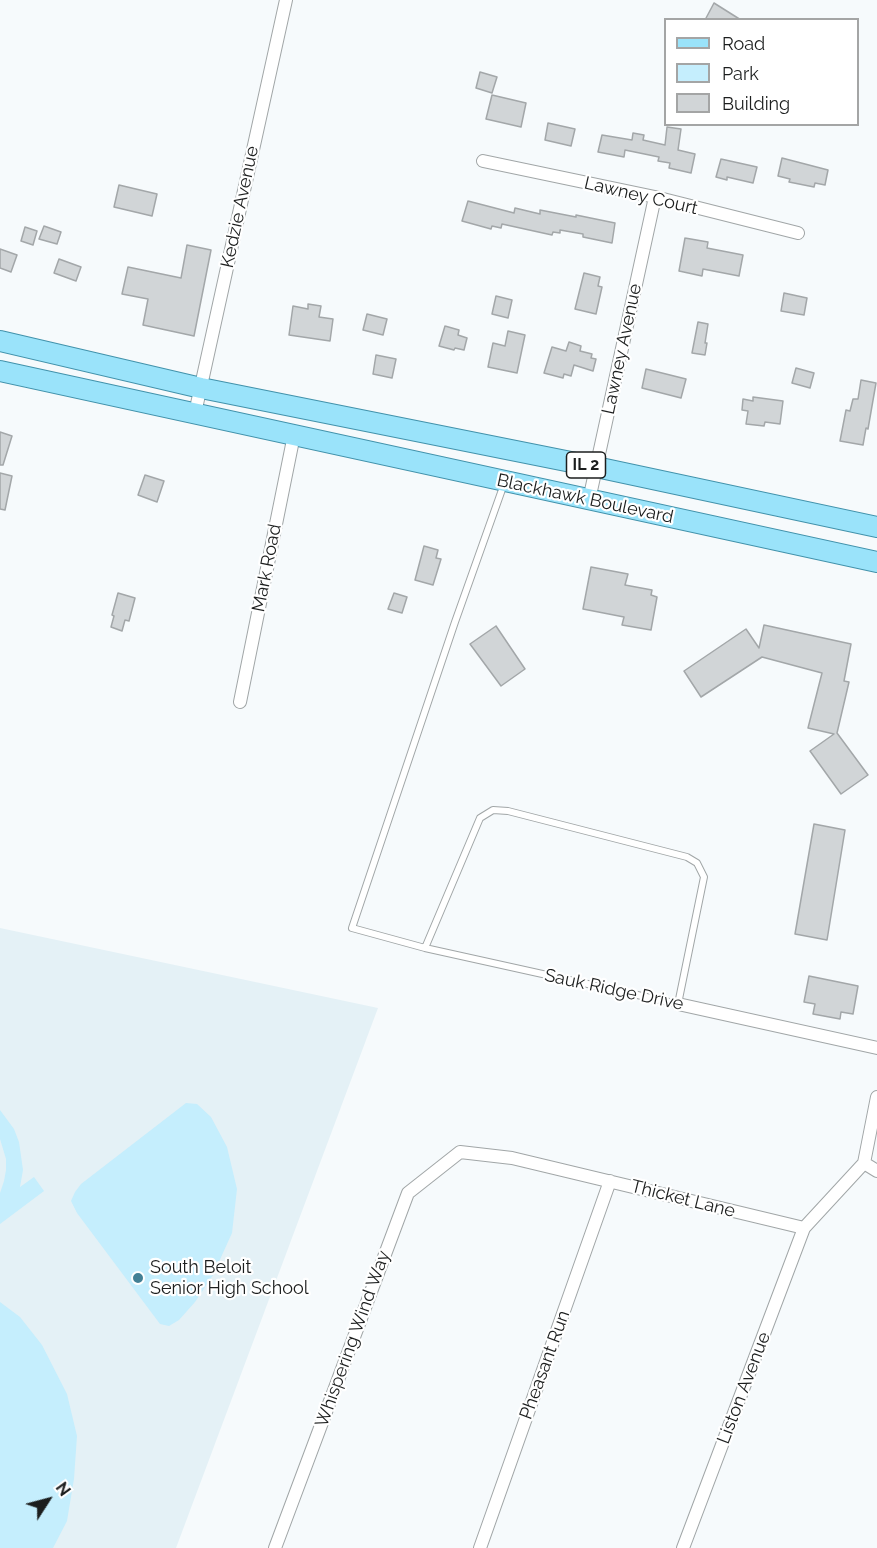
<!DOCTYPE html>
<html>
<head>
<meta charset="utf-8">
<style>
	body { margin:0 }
	#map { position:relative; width:877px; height:1548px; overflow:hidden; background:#f6fafc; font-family:Raleway,sans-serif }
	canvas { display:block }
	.legend { position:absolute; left:664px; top:18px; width:195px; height:108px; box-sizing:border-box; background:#fff; border:2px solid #a4a5a5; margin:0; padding:8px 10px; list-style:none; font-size:18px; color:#1c1e1e }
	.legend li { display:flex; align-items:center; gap:12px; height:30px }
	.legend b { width:30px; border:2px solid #a4a5a5 }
	.north { position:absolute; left:18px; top:1470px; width:60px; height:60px; -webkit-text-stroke:4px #fff; paint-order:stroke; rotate:54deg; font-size:16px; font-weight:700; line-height:24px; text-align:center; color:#1c1e1e }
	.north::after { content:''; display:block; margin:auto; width:21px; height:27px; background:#1c1e1e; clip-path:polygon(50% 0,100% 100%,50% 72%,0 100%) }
</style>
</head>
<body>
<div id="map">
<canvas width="877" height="1548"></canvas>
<ul class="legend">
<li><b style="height:8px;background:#9ae3fa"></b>Road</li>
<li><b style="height:16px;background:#c5eefd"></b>Park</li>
<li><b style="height:16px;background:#d1d5d7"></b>Building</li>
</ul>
<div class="north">N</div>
</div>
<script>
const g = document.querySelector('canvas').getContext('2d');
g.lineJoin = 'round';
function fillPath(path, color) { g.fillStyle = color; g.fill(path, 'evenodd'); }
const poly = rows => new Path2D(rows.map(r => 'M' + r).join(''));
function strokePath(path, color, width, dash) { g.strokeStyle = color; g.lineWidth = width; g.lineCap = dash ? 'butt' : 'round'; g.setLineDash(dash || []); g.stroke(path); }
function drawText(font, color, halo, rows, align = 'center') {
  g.font = font + ' Raleway,sans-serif'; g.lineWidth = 4.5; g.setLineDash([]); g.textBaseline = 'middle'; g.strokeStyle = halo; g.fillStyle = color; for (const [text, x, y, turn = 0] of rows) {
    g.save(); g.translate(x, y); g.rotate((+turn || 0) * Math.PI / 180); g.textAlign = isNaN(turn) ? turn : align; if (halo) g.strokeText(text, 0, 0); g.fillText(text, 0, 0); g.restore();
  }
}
fillPath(poly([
	[0,928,378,1008,176,1548,0,1548]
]), '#e4f1f6');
fillPath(poly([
	[186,1103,197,1104,211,1117,227,1147,237,1189,232,1233,213,1275,195,1302,179,1320,169,1326,160,1324,77,1213,71,1201,75,1192,81,1184],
	[0,1110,14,1129,19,1142,23,1170,20,1187,34,1177,44,1191,0,1224,0,1193,4,1181,6,1170,6,1159,0,1139],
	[0,1302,20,1317,42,1345,67,1394,77,1436,74,1479,67,1521,53,1548,0,1548]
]), '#c5eefd');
const building = poly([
	[714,3,741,20,705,20,714,3],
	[480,72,497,77,492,93,476,88,480,72],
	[492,95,526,103,521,127,486,119,492,95],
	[548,123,575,129,571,146,545,140,548,123],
	[667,127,681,129,678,150,695,154,691,173,669,168,670,163,658,161,659,157,625,150,624,157,598,152,602,135,632,140,633,133,644,135,643,140,665,145,667,127],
	[782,158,828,170,825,185,815,183,814,187,789,182,790,179,778,176,782,158],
	[721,159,757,167,753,183,727,177,727,180,716,177,721,159],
	[119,185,157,194,152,216,114,207,119,185],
	[468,201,514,213,515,208,540,214,540,210,576,217,576,215,615,223,612,243,583,237,583,234,560,230,560,233,553,232,552,235,502,224,501,228,492,226,491,229,462,221,468,201],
	[44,226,61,232,57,244,39,239,44,226],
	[25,227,37,231,33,245,21,241,25,227],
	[685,238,708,242,707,248,743,255,739,276,703,269,702,276,679,271,685,238],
	[187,245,211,250,194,336,143,325,148,299,122,294,128,267,181,278,187,245],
	[0,249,17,255,11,272,0,268,0,249],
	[59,259,81,267,76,281,54,273,59,259],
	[584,273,600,277,598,286,602,287,596,314,575,309,584,273],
	[784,293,807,298,804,315,781,311,784,293],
	[496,296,512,300,508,318,492,314,496,296],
	[308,304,321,306,319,317,333,319,330,341,289,335,293,306,308,309,308,304],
	[367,314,387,319,383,335,363,330,367,314],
	[698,322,708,324,705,343,707,343,705,355,692,353,698,322],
	[445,326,459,330,458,335,467,338,464,350,455,348,454,350,439,346,445,326],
	[508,331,525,335,517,373,488,367,493,343,505,346,508,331],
	[569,342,581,346,580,351,592,354,591,358,596,359,593,371,574,365,571,376,564,374,563,378,544,373,552,347,566,351,569,342],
	[376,355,396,359,392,378,373,374,376,355],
	[796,368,814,373,810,388,792,383,796,368],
	[646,369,686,379,681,398,642,388,646,369],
	[861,380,876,383,868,429,866,428,863,445,840,441,846,410,850,411,853,399,858,399,861,380],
	[753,397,783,401,780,424,765,422,764,426,746,424,748,411,742,410,743,399,753,401,753,397],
	[0,432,12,436,3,465,0,465,0,432],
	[0,473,12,476,5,510,0,509,0,473],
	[145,475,164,481,157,502,138,495,145,475],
	[424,546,438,550,436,558,441,559,433,585,415,580,424,546],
	[591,567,628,574,625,585,652,590,651,595,657,597,651,630,622,625,624,617,583,609,591,567],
	[118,593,135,598,129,621,125,620,122,631,111,627,114,616,112,615,118,593],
	[394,593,407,597,402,613,388,609,394,593],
	[764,625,851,644,844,681,849,682,837,733,868,775,841,794,810,751,834,734,808,728,822,673,762,657,701,697,684,671,746,629,759,648,764,625],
	[496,626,525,669,501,686,470,644,496,626],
	[814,824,845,830,827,940,795,934,814,824],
	[809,976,858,986,853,1014,841,1012,840,1019,813,1014,815,1004,804,1002,809,976]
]);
fillPath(building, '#d1d5d7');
strokePath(building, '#a3a7a9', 1.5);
const service = poly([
	[425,948,480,818,493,810,508,811,687,857,697,863,704,877,678,1004,425,948,352,928,455,622,504,484]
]);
const minor = poly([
	[483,161,655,197,798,233],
	[195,413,286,0],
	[589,500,655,197],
	[240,702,294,435],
	[678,1004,877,1048],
	[864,1163,877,1097],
	[275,1548,408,1193,460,1152,512,1158,804,1228,864,1163,877,1171],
	[480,1548,610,1181],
	[683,1548,804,1228]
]);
const primary = poly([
	[0,341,201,388,596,467,877,527],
	[0,371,877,562]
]);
strokePath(service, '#a1a6a7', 8);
strokePath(minor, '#a1a6a7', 14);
strokePath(primary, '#4292ab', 22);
strokePath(service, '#fff', 6);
strokePath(minor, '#fff', 12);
strokePath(primary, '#9ae3fa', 20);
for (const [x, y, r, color] of [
	[138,1278,6,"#428095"]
]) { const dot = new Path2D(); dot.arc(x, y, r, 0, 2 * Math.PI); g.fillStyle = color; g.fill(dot); strokePath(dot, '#fff', 2); }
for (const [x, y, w] of [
	[586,465,39]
]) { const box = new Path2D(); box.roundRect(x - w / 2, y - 13, w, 26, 4.5); g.fillStyle = '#fff'; g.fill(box); strokePath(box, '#1c1e1e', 1.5); }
drawText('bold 16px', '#1c1e1e', null, [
	["IL 2",586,465]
]);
drawText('18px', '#1c1e1e', '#fff', [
	["Lawney Court",641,196,13],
	["Kedzie Avenue",240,207,-78],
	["Lawney Avenue",622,349,-78],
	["Blackhawk Boulevard",585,499,12],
	["Mark Road",267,568,-79],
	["Sauk Ridge Drive",614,990,12],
	["Thicket Lane",683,1199,14],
	["Whispering Wind Way",353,1339,-70],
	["Pheasant Run",545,1365,-70],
	["Liston Avenue",744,1388,-69]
]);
drawText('18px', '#1c1e1e', '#fff', [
	["South Beloit",150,1268],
	["Senior High School",150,1289]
], 'left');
</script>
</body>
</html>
